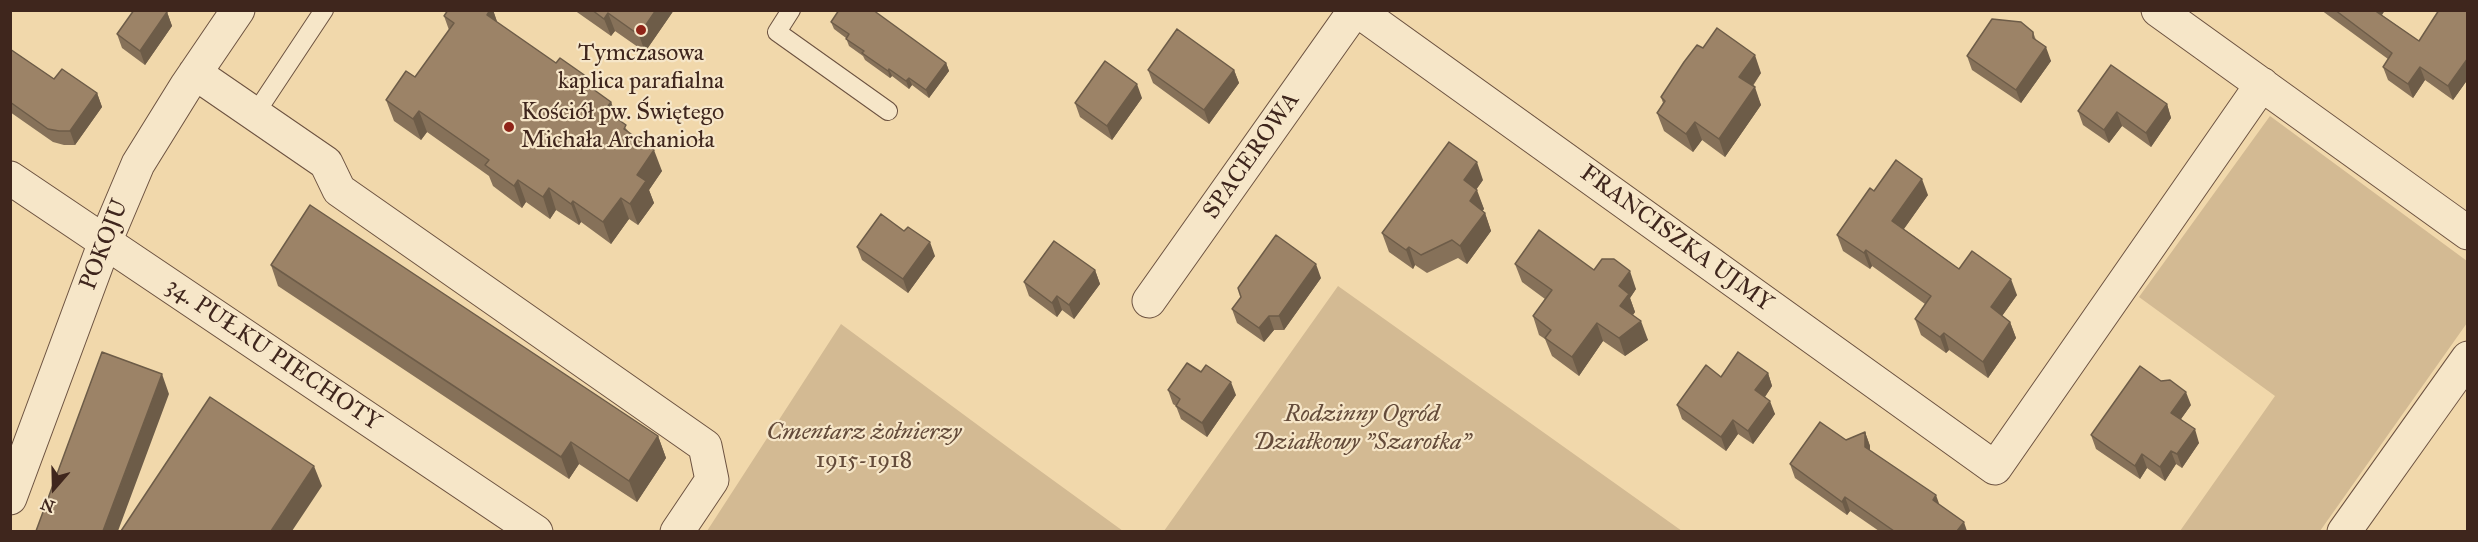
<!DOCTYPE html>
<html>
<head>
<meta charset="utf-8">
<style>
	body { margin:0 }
	#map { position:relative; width:2478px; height:542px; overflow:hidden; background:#f1d8ab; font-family:"IM FELL Great Primer",serif }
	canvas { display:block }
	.frame { position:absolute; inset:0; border:12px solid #3f261d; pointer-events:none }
	.north { position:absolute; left:24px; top:458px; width:60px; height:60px; -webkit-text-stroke:4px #f6e6c8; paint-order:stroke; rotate:200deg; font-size:16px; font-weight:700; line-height:24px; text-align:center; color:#3f261d }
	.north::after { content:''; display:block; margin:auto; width:21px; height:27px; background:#3f261d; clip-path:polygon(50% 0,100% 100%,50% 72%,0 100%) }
</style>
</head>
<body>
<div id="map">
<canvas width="2478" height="542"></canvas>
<div class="frame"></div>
<div class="north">N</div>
</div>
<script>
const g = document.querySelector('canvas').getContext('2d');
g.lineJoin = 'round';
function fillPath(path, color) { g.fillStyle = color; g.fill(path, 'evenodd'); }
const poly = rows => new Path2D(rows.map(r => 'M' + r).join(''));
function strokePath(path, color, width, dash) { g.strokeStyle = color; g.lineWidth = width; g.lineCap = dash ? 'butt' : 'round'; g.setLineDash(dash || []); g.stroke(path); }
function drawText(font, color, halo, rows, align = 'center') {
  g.font = font + ' "IM FELL Great Primer",serif'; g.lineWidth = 4.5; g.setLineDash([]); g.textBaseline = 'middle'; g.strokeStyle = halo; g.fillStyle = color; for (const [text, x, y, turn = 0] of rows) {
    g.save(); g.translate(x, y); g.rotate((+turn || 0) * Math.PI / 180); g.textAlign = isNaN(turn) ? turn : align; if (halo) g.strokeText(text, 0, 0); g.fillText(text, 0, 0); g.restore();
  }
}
fillPath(poly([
	[2270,116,2467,261,2467,323,2320,531,2180,531,2275,396,2139,297],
	[1338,286,1682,531,1164,531],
	[841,324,1017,454,1123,531,707,531]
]), '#d3ba93');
const lane = poly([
	[791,10,777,32,888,111],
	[255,114,324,10]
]);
const street = poly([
	[1357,10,1995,468,2262,84],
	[2158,10,2468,233],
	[195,73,326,163,339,190,705,446,712,480,677,532],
	[10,178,536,532],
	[1149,301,1355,10],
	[10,498,105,242,138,164,187,85,238,10],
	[2344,532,2468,358]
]);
strokePath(lane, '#6c5240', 20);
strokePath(street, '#6c5240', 35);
strokePath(lane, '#f6e6c8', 18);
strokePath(street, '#f6e6c8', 33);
fillPath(poly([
	[448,10,493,10,497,22,611,102,617,118,662,171,649,190,654,203,638,225,629,219,611,244,581,222,579,225,556,210,550,219,526,202,522,208,493,186,489,176,427,132,421,140,394,121,386,100,415,77,449,30,444,16],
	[574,10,674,10,645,52,615,31,611,36],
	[2321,10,2385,10,2382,15,2419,41,2468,10,2468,79,2453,100,2425,80,2413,98,2388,80,2383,67,2388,59],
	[167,12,172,26,145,65,122,48,117,34],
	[831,22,946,63,949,71,929,98,912,85,909,89,892,76,890,78,865,60,863,56,849,46,846,38,834,29],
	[2033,32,2036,40,2051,61,2021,103,1972,70,1967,56],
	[10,49,54,79,97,93,102,107,75,145,64,145,53,142,10,112],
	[1148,70,1234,70,1239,83,1209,124,1153,83],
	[1761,73,1753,86,1761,105,1725,157,1702,140,1693,152,1664,131,1657,113,1663,103,1661,97],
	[1142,98,1112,140,1080,117,1075,103],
	[2167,104,2171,118,2151,147,2122,126,2109,143,2083,125,2078,111],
	[1483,180,1476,190,1484,209,1482,211,1485,213,1491,231,1467,264,1458,258,1427,273,1415,265,1413,269,1389,252,1382,233],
	[1874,191,1928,195,1904,229,1959,269,2017,295,2002,316,2010,322,2016,338,1988,378,1949,350,1946,353,1921,335,1915,319,1925,304,1872,266,1870,269,1843,251,1837,235],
	[857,247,935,256,908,293,862,260],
	[1515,264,1594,270,1636,289,1630,298,1635,312,1633,315,1648,340,1625,356,1603,341,1579,376,1552,356,1545,339,1539,335,1533,316,1545,299,1522,282],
	[271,265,658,436,666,458,637,502,579,464,569,479,278,286],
	[1095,270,1100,284,1074,319,1062,310,1057,317,1029,296,1024,282],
	[1321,278,1284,330,1274,330,1264,342,1237,323,1232,309],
	[1768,373,1772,386,1765,397,1775,414,1753,444,1738,434,1726,451,1682,419,1677,405,1721,377],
	[1168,390,1236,395,1207,437,1181,419,1176,406,1173,404],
	[2191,405,2181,419,2199,443,2182,468,2176,464,2165,481,2147,468,2140,479,2096,449,2091,435],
	[1865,432,1870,446,1870,450,1939,504,1967,531,1879,531,1850,511,1847,515,1795,478,1790,464]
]), '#867159');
fillPath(poly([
	[490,10,493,10,500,30,487,15],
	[656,10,674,10,645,52,639,35],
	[2372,10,2385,10,2377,22],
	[167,12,172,26,145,65,140,51],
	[608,13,615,31,611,36,604,19],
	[2046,47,2051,61,2021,103,2016,90],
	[1755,55,1761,73,1746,95,1739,77],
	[2468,58,2468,79,2453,100,2448,86],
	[946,63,949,71,929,98,926,90],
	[2420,67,2425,80,2413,98,2408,84],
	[889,69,892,76,890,78,888,71],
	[1234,70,1239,83,1209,124,1204,110],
	[909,78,912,85,909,89,906,81],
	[590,79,598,101,586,84],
	[1137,84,1142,98,1112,140,1107,126],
	[1755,87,1761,105,1725,157,1719,139],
	[97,93,102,107,75,145,70,131],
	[611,102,618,123,605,110],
	[2167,104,2171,118,2151,147,2146,133],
	[419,111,427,132,421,140,413,119],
	[2117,112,2122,126,2109,143,2104,130],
	[1695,122,1702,140,1693,152,1686,134],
	[654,150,662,171,649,190,654,203,638,225,630,204,637,175],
	[1477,162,1483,180,1470,198,1464,180],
	[1922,179,1928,195,1898,237,1892,221],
	[518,180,526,202,522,208,514,186],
	[549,188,556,210,550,219,543,197],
	[1477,190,1484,209,1476,219,1470,201],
	[621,198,629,219,611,244,603,222],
	[573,201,581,222,579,225,571,204],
	[1485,213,1491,231,1467,264,1460,246],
	[930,242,935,256,908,293,903,279],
	[1409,247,1415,265,1413,269,1406,250],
	[1866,250,1872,266,1870,269,1864,253],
	[1316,264,1321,278,1284,330,1279,316],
	[1095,270,1100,284,1074,319,1069,305],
	[1630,271,1636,289,1630,298,1635,312,1626,324,1620,306,1619,286],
	[2011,279,2017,295,1997,323,1991,307],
	[1057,296,1062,310,1057,317,1052,303],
	[1269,316,1274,330,1264,342,1259,328],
	[1641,321,1648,340,1625,356,1619,338],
	[2010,322,2016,338,1988,378,1983,362],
	[1597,323,1603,341,1579,376,1572,357],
	[1944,333,1949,350,1946,353,1940,337],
	[1768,373,1772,386,1760,404,1755,390],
	[162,374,169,394,118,531,103,531],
	[1231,382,1236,395,1207,437,1202,423],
	[2186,392,2191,405,2176,426,2171,413],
	[1770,401,1775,414,1753,444,1748,431],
	[1733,420,1738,434,1726,451,1721,437],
	[2195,429,2199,443,2182,468,2177,454],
	[1865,432,1870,446,1870,461,1865,447],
	[658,436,666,458,637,502,629,481],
	[571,442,579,464,569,479,561,457],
	[2171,451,2176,464,2165,481,2160,467],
	[2142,454,2147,468,2140,479,2135,466],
	[314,466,322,486,292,531,271,531],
	[1936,495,1941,509,1933,500],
	[1845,497,1850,511,1847,515,1842,502],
	[1964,522,1967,531,1957,531]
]), '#6d5c48');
const building = poly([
	[134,10,164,10,167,12,140,51,117,34,134,10],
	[448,10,490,10,487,15,556,63,560,58,590,79,586,84,611,102,605,110,626,125,624,129,654,150,637,175,646,181,630,204,621,198,603,222,573,201,571,204,549,188,543,197,518,180,514,186,485,165,489,160,419,111,413,119,386,100,406,71,415,77,454,23,444,16,448,10],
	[592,10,656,10,639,35,608,13,604,19,592,10],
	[839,10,873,10,946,63,926,90,909,78,906,81,889,69,888,71,862,53,864,51,846,39,849,34,831,22,839,10],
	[2335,10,2374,10,2419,41,2439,10,2468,10,2468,58,2448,86,2420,67,2408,84,2383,67,2392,53,2335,10],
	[1992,19,2021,22,2033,32,2033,38,2046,47,2016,90,1967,56,1992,19],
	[1717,28,1755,55,1739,77,1755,87,1719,139,1695,122,1686,134,1657,113,1665,101,1661,97,1684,62,1697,45,1703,48,1717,28],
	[1177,29,1234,70,1204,110,1148,70,1177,29],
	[10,49,54,79,62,69,97,93,70,131,59,131,48,129,10,102,10,49],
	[1105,61,1137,84,1107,126,1075,103,1105,61],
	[2111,65,2167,104,2146,133,2117,112,2104,130,2078,111,2111,65],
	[1449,142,1477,162,1464,180,1477,190,1470,201,1485,213,1460,246,1452,240,1421,255,1409,247,1406,250,1382,233,1449,142],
	[1896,160,1922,179,1892,221,1959,269,1972,251,2011,279,1991,307,2010,322,1983,362,1944,333,1940,337,1915,319,1931,296,1866,250,1864,253,1837,235,1870,188,1874,191,1896,160],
	[310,205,658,436,629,481,571,442,561,457,271,265,310,205],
	[881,214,904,231,908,227,930,242,903,279,857,247,881,214],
	[1539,230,1594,270,1602,259,1614,259,1630,271,1619,286,1629,294,1620,306,1641,321,1619,338,1597,323,1572,357,1545,338,1551,330,1533,316,1552,290,1515,264,1539,230],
	[1276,235,1316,264,1279,316,1269,316,1259,328,1232,309,1241,297,1238,288,1276,235],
	[1054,241,1095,270,1069,305,1057,296,1052,303,1024,282,1054,241],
	[102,352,162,374,103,531,36,531,102,352],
	[1738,352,1768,373,1755,390,1770,401,1748,431,1733,420,1721,437,1677,405,1706,365,1721,377,1738,352],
	[1187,363,1201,372,1206,365,1231,382,1202,423,1176,406,1180,399,1168,390,1187,363],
	[2140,366,2161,381,2170,380,2186,392,2171,413,2195,429,2177,454,2171,451,2160,467,2142,454,2135,466,2091,435,2140,366],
	[210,397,314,466,271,531,121,531,210,397],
	[1820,422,1846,440,1865,432,1865,447,1936,495,1933,500,1964,522,1957,531,1894,531,1845,497,1842,502,1790,464,1820,422]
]);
fillPath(building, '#9c8367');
strokePath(building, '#6d5c48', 1.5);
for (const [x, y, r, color] of [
	[641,30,6,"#8f2418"],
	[509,127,6,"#8f2418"]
]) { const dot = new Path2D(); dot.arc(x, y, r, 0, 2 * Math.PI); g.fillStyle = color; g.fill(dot); strokePath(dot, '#f6e6c8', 2); }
drawText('24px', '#3f261d', '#f6e6c8', [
	["Tymczasowa",641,54],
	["kaplica parafialna",641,82],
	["Kościół pw. Świętego",521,113,"left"],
	["Michała Archanioła",521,141,"left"]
]);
drawText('24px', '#3f261d', '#f6e6c8', [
	["SPACEROWA",1252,156,-55],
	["FRANCISZKA UJMY",1676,239,36],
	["POKOJU",105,245,-69],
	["34. PUŁKU PIECHOTY",273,355,34]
]);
drawText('italic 24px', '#644b3a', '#f6e6c8', [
	["Rodzinny Ogród",1362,415],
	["Działkowy \"Szarotka\"",1362,443],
	["Cmentarz żołnierzy",864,433],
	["1915-1918",864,461]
]);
</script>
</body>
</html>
